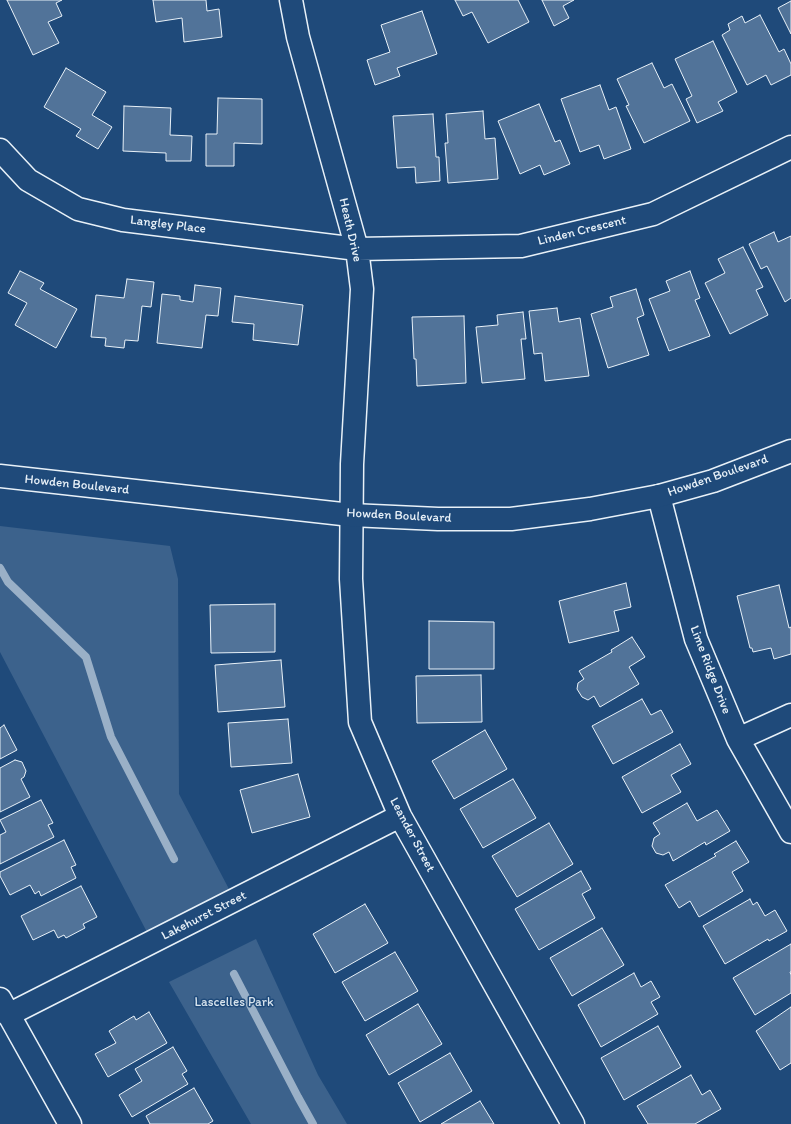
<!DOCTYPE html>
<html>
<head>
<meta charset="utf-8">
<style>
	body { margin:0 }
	canvas { display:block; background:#1f4a7a }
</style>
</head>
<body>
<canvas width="791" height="1124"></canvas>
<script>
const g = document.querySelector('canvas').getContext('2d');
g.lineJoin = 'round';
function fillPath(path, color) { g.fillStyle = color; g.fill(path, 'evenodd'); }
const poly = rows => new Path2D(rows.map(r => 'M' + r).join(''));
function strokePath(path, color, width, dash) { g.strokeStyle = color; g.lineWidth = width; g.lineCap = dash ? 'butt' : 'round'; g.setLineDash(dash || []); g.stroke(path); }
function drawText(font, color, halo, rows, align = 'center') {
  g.font = font + ' Itim,sans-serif'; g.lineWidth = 3; g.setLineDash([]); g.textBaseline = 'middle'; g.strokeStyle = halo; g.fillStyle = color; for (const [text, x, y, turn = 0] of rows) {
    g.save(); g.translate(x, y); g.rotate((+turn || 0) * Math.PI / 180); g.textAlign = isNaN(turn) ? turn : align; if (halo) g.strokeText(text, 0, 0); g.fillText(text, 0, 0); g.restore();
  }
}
fillPath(poly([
	[0,526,170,546,178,579,179,794,230,891,148,934,0,652],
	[256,939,318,1075,347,1124,251,1124,169,982]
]), '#3c628c');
strokePath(poly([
	[0,568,8,582,86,657,111,737,174,859],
	[234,974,298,1097,313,1124]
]), '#9ab0c7', 8);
const building = poly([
	[7,0,62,0,56,3,62,16,48,22,59,43,33,55,7,0],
	[153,0,206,0,207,11,219,9,222,37,184,42,182,18,156,22,153,0],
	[455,0,518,0,529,22,488,43,472,12,463,16,455,0],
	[542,0,574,0,563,6,569,18,554,26,542,0],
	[791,1,791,34,778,8,791,1],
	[422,11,437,54,397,68,400,76,375,85,367,60,390,52,381,25,422,11],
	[760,15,779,52,784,49,791,64,791,75,771,85,766,75,747,85,722,35,730,30,728,24,742,16,745,23,760,15],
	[713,41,737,92,718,102,723,111,697,123,686,99,692,96,675,59,713,41],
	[652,63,664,88,672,84,690,121,644,143,626,106,629,105,617,79,652,63],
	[66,68,106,92,92,115,112,127,98,149,76,136,81,129,44,107,66,68],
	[600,85,609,110,616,107,631,149,604,159,599,145,580,152,561,99,600,85],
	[218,98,262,99,262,144,234,143,234,166,206,166,206,134,217,134,218,98],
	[539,104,555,142,560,140,570,164,544,175,540,165,520,174,498,121,539,104],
	[124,106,171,108,170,135,192,136,191,161,166,161,166,153,123,151,124,106],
	[483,111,485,139,495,138,498,179,448,183,445,143,448,143,446,114,483,111],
	[433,114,436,157,439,157,440,181,416,183,415,167,397,168,393,116,433,114],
	[774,232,778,242,791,236,791,298,785,302,767,266,761,269,749,244,774,232],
	[743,247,763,287,756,290,768,315,730,334,705,283,725,273,718,259,743,247],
	[20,271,44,283,40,289,77,309,56,348,15,325,27,303,8,293,20,271],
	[690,271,700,298,695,300,710,336,669,351,649,299,670,291,666,281,690,271],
	[127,279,154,282,151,307,142,306,138,341,125,340,124,348,105,346,106,338,91,337,96,295,124,298,127,279],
	[195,285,221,288,218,316,206,315,202,348,157,343,162,294,180,296,180,300,193,302,195,285],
	[636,289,644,315,637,318,649,355,608,368,591,314,613,307,610,297,636,289],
	[235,296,303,305,298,345,253,340,254,324,232,322,235,296],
	[557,308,559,322,580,318,589,376,545,381,542,353,534,354,529,311,557,308],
	[523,312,526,339,521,339,525,379,482,383,476,327,498,325,497,315,523,312],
	[464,316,466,383,417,386,416,359,414,359,412,317,464,316],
	[626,583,631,607,614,611,619,631,569,643,559,601,626,583],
	[779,585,789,628,791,627,791,654,774,659,771,648,753,652,752,648,750,648,737,596,779,585],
	[275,604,275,652,211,653,210,605,275,604],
	[429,621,494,622,494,669,429,669,429,621],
	[632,637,645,657,629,667,639,684,600,707,594,696,588,700,582,697,577,689,578,683,584,679,579,671,612,652,611,650,632,637],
	[281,660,285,707,218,712,215,665,281,660],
	[481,675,482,722,417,723,416,676,481,675],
	[642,699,651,715,661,710,673,732,613,764,592,726,642,699],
	[288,719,292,763,231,767,228,723,288,719],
	[4,725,17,750,0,759,0,728,4,725],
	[485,730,507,769,454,799,432,761,485,730],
	[680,744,691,764,671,775,681,792,642,813,622,777,680,744],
	[15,760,22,762,26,771,24,777,21,779,30,797,0,812,0,768,15,760],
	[298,774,310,817,252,833,240,790,298,774],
	[513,779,536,818,483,848,460,809,513,779],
	[41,800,53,823,48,825,54,837,0,864,0,835,6,832,0,820,41,800],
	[687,803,697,821,717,810,730,831,706,845,705,842,673,861,669,852,663,855,656,853,652,846,654,838,660,834,653,823,687,803],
	[549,823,573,864,517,897,492,856,549,823],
	[64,840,76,865,71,867,76,878,41,896,39,891,35,894,30,885,10,895,0,876,0,872,64,840],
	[736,841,749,862,732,872,743,891,699,917,690,901,679,908,665,885,716,856,714,854,736,841],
	[581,871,591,889,582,894,595,918,539,950,515,909,581,871],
	[81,886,97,917,83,924,85,928,66,938,64,935,58,938,54,930,33,940,21,916,81,886],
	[750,899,753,905,757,902,765,916,775,910,787,931,769,941,768,939,725,964,703,926,750,899],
	[365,904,388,943,335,973,313,934,365,904],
	[602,928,624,965,572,996,550,958,602,928],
	[791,944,791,972,790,972,791,975,791,993,755,1015,733,978,791,944],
	[395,952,418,991,365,1021,342,982,395,952],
	[634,973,641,987,651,981,660,997,651,1002,658,1014,601,1047,578,1005,634,973],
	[418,1004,442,1044,389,1075,366,1035,418,1004],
	[791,1007,791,1063,780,1070,756,1031,791,1007],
	[149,1012,167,1043,108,1077,95,1054,116,1043,109,1031,134,1016,136,1020,149,1012],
	[658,1026,681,1067,624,1100,601,1058,658,1026],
	[173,1047,187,1071,182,1074,188,1084,132,1117,119,1095,142,1081,135,1069,173,1047],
	[450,1053,472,1091,420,1122,398,1083,450,1053],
	[691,1075,702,1095,710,1090,721,1109,695,1124,648,1124,637,1106,691,1075],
	[194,1088,213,1121,208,1124,150,1124,146,1116,194,1088],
	[480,1101,494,1124,441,1124,480,1101]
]);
fillPath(building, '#517399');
strokePath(building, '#e8f1f8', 1);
const minor = poly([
	[291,0,298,37,357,249,362,289,352,464,351,579,360,722,400,816,573,1124],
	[0,150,28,180,78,209,123,220,357,249,521,246,653,214,791,147],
	[659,496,696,639,738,739,791,832],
	[738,739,791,715],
	[0,999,70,1124],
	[8,1015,400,816]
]);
const tertiary = poly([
	[0,476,351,515,438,519,511,519,590,509,659,496,713,481,791,451]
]);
strokePath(minor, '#e8f1f8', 25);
strokePath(tertiary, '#e8f1f8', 25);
strokePath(minor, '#1f4a7a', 22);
strokePath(tertiary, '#1f4a7a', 22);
drawText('13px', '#e8f1f8', '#1f4a7a', [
	["Langley Place",168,225,7],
	["Heath Drive",350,230,77],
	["Linden Crescent",582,231,-14],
	["Howden Boulevard",718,476,-19],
	["Howden Boulevard",77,485,6],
	["Howden Boulevard",399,516,3],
	["Lime Ridge Drive",710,670,69],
	["Leander Street",412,835,62],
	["Lakehurst Street",204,916,-27]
]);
drawText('13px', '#d7e3ed', '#1f4a7a', [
	["Lascelles Park",234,1003]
]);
</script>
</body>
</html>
